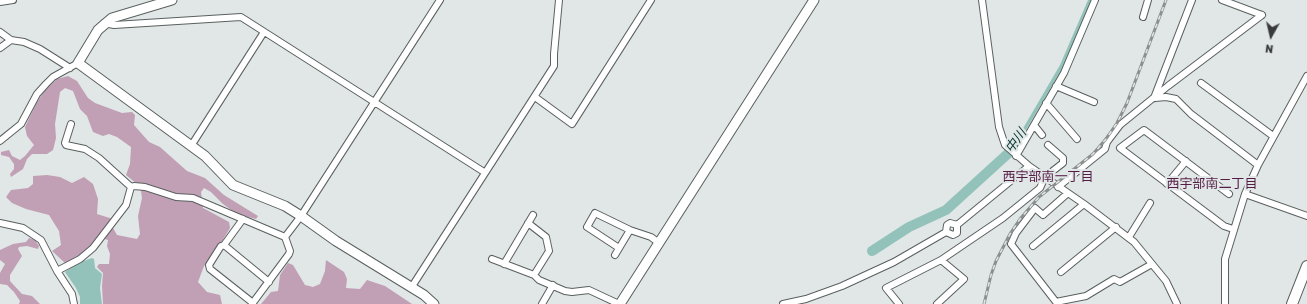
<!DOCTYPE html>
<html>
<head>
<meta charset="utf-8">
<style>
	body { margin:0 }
	#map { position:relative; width:1307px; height:304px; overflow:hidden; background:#e0e7e6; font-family:Rubik,sans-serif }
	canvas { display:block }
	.north { position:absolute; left:1251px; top:16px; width:40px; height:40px; -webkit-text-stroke:3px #e0e7e6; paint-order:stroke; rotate:188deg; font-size:11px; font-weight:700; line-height:16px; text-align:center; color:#383b3a }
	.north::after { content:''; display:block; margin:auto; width:14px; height:18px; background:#383b3a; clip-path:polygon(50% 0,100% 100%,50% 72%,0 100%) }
</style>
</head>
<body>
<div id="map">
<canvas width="1307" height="304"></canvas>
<div class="north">N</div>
</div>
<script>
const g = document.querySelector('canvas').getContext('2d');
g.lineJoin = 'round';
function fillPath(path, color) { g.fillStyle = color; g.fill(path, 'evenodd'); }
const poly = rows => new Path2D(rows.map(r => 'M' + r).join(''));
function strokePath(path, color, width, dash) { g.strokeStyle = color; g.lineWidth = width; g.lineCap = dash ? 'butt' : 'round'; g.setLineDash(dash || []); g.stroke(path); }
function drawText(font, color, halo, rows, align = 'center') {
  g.font = font + ' Rubik,"Noto Sans JP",sans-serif'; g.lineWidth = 4; g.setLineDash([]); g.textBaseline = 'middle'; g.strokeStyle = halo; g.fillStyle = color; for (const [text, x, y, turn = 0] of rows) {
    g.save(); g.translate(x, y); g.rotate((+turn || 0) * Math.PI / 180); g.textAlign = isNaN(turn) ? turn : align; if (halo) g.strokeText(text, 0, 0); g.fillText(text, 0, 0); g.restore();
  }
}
fillPath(poly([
	[68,76,77,81,88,98,95,103,122,113,132,112,135,115,134,125,149,142,160,147,187,171,205,178,224,195,258,216,256,219,237,214,223,204,211,192,204,188,201,192,203,208,229,222,230,228,211,259,204,266,198,282,207,292,220,295,222,304,103,304,102,286,103,273,97,267,99,264,109,264,110,254,107,246,108,240,98,237,90,248,66,264,52,251,61,245,59,231,49,215,26,209,12,203,6,197,11,190,28,188,33,184,33,176,47,175,60,177,72,183,84,177,93,184,98,199,97,214,113,219,113,228,117,235,137,239,140,234,138,216,142,198,141,191,137,184,126,175,130,164,131,147,117,137,109,134,103,136,93,132,87,116,80,109,73,91,65,88,60,92,55,124,56,138,53,150,47,154,32,154,27,159,23,169,11,177,10,174,14,169,14,164,9,157,1,155,1,152,9,150,12,156,20,160,25,156,34,145,27,136,25,127,37,102,45,90,57,79],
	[29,238,35,240,39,246,38,249,27,246,19,247,18,249,22,256,10,275,10,281,22,294,32,296,40,304,19,304,20,301,14,292,7,285,0,284,0,273,5,264,0,260,0,250,13,244,26,242],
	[326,260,344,272,347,279,346,288,360,289,367,280,385,286,412,304,261,304,271,292,278,291,280,275,288,263,293,265,305,285,313,287,320,284,325,271]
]), '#c19fb5');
fillPath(poly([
	[1088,0,1092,0,1061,71,1014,150,1011,149,1060,65],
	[92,258,94,259,95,268,102,274,100,288,102,304,80,304,80,297,76,288,65,272,78,263]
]), '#93c2ba');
strokePath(poly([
	[872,251,909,227,946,210,1013,149,1017,142]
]), '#93c2ba', 10);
const street = poly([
	[982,0,999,127,1005,145,1029,166,1084,204,1134,242,1166,281,1177,304],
	[1222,0,1262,15],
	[0,2,13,0],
	[1143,17,1148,0],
	[104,23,114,25,241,17,484,172],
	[0,32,11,40],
	[0,48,11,40,24,42,40,49,70,68],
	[1201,83,1273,136],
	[1056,86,1094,102],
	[535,97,572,124,651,0],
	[1154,98,1192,0],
	[1155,98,1166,97,1176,99,1191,114,1258,165],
	[1046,103,1077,139],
	[71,124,65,143,66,145,85,149,99,158,131,187],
	[1034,125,1042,135],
	[0,141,21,124,37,94,46,84,53,77,78,63],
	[191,146,264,32],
	[1016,156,1064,73,1095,0],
	[1167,184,1186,161],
	[1058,187,1105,149,1107,142,1120,125,1168,86,1262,15],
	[1068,193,1043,215,1035,208,1016,233,1011,244,1056,302,1086,296,1114,279,1120,282,1152,264],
	[1229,194,1144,130,1120,148,1224,226,1233,229],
	[1245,194,1307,216],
	[243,219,224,245,269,282],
	[0,223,23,228,41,240,57,271,72,294,74,304],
	[528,223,546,237,549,251,534,275],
	[957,225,1029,166],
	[946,232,953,235,957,233,957,225],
	[946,232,947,225,950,223,957,225],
	[1129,237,1150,203],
	[224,245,221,246,209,265,210,269,253,303],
	[1033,246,1084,204],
	[619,248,587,227,595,213,630,230,651,237,659,243],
	[615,255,630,230],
	[492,259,534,275,539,280,565,291,572,292,589,290,619,304],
	[941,260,1003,218,1040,188,1045,177,1063,163,1063,158,1048,145],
	[504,264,533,215],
	[57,271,80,259,93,248,126,205,131,187,134,186,145,187,176,197,193,198,285,237,301,216,440,0],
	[1061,272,1116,227],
	[411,288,554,66,554,54,559,0],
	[252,304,289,254,290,251,285,237],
	[542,304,553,285],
	[783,304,806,299,842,286,894,262,946,232],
	[899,304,886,288,941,260,964,279,937,304],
	[1225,304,1225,259,1245,194,1258,165,1307,76]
]);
const secondary = poly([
	[172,0,112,18,98,30,78,63,205,156,233,185,285,206,301,216,336,241,424,295,434,304],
	[620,304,814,0]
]);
const primary = poly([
	[1292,304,1307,266]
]);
strokePath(street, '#5a605f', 8);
strokePath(secondary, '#5a605f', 11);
strokePath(primary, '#5a605f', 12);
strokePath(street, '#fff', 6);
strokePath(secondary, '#fff', 9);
strokePath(primary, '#fff', 10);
const rail = poly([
	[984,304,991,275,996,261,1010,234,1020,219,1039,197,1093,154,1106,139,1117,123,1127,103,1166,0]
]);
strokePath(rail, '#8b908f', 3);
strokePath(rail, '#e0e7e6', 1.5, [4.5]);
drawText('italic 13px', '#04332e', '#e0e7e6', [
	["中川",1016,141,-54]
]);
drawText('13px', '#551c46', '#e0e7e6', [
	["西宇部南一丁目",1048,177],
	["西宇部南二丁目",1212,184]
]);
</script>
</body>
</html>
